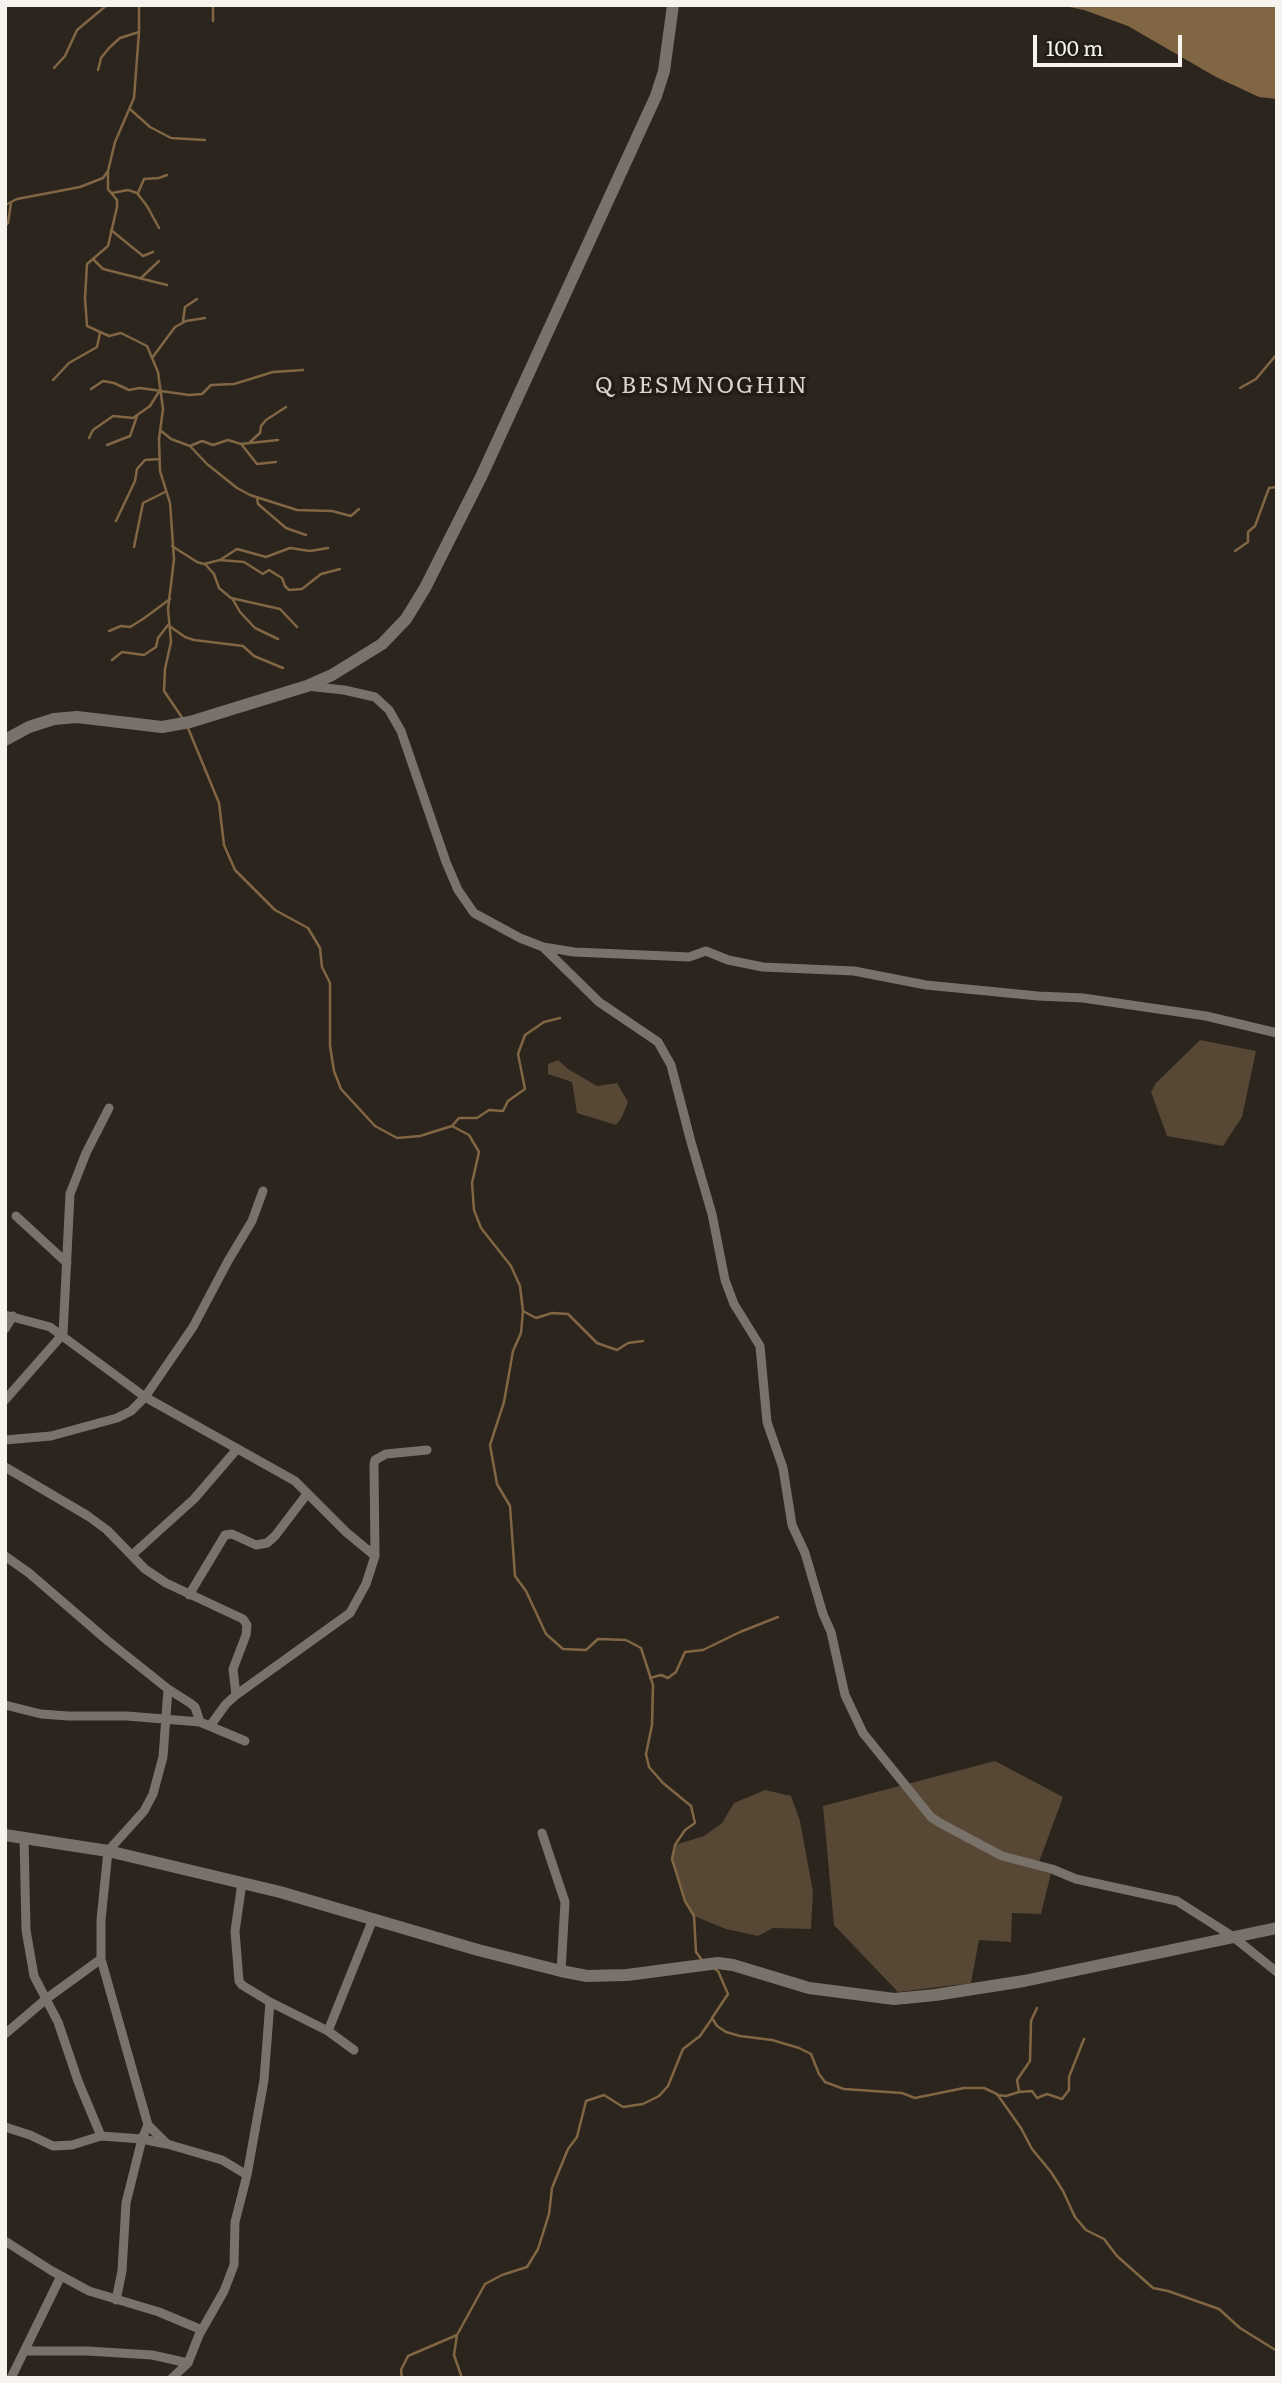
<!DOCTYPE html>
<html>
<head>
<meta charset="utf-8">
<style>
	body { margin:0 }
	#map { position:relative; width:1282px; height:2383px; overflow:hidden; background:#2b251e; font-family:Literata,serif }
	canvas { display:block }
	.frame { position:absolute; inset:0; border:7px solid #f7f3ef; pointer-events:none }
	.scale { position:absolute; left:1033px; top:35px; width:149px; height:32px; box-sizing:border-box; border:4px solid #f7f3ef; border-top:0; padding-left:9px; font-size:21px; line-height:24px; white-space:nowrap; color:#f7f3ef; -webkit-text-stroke:5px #211c15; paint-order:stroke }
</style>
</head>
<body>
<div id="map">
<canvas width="1282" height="2383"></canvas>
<div class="frame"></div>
<div class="scale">100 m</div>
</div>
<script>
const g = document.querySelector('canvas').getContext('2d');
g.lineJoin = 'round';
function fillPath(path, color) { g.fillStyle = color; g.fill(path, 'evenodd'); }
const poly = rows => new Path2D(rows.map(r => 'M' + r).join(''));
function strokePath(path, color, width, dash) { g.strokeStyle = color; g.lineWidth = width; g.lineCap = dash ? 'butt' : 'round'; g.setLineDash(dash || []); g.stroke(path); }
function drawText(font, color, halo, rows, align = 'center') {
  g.font = font + ' Literata,serif'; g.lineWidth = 7; g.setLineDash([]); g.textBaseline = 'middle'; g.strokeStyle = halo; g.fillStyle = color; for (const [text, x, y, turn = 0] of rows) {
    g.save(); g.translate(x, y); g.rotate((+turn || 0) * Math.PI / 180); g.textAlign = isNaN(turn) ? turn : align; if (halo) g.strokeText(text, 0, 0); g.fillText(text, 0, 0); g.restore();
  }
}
fillPath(poly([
	[1200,1040,1256,1051,1242,1117,1223,1146,1167,1136,1151,1092,1156,1083],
	[558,1060,568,1069,597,1086,617,1083,628,1102,622,1117,616,1125,577,1113,572,1082,548,1074,548,1064],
	[995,1761,1063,1797,1038,1865,1052,1869,1041,1914,1012,1913,1011,1942,979,1940,971,1983,898,1992,834,1925,823,1806],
	[765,1790,791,1796,800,1821,813,1892,811,1929,773,1928,758,1936,726,1929,694,1916,685,1901,672,1859,675,1845,704,1836,722,1823,734,1803]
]), '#574735');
fillPath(poly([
	[1060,5,1277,5,1277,99,1259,97,1216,77,1128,26,1084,10]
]), '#816644');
strokePath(poly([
	[213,21,213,5],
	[54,68,65,56,77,30,107,5],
	[98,70,101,58,109,48,120,38,139,32],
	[131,110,150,127,171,138,205,140],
	[108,171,108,189,117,200,117,207,108,246,87,264,85,298,87,326,109,336,121,333,147,346,158,372,163,409,159,439,160,471,170,503,174,559,168,609,171,642,165,669,164,691,183,719],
	[112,193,128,190,137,193,147,206,159,228],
	[138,193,144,179,159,178,167,175],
	[5,205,17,199,80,187,103,178,108,171,115,142,134,98,139,32,139,5],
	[5,226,8,223,11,203],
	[111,230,143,256,153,252],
	[93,259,103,269,167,285],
	[141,278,159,261],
	[183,321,185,307,197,299],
	[152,358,175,327,186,321,205,318],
	[53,380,69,363,97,347,100,333],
	[1240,388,1256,379,1277,354],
	[91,389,103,381,114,383,129,390,140,388,189,395,202,394,211,385,234,384,273,372,303,370],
	[160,430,171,439,190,446,207,464,237,488,250,495,297,510,332,511,351,516,359,509],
	[89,438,93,430,113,416,133,418,150,406,160,390],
	[250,442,260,433,261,426,266,420,286,407],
	[107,445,130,436,137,416],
	[242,445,257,464,276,462],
	[190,446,202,441,213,445,228,440,241,444,278,440],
	[257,498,258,504,286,528,306,535],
	[116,521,135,481,137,469,145,460,159,459],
	[172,546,197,562,204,564,220,560,237,549,266,557,290,548,310,551,328,548],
	[134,547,143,503,165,492],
	[1235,551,1248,542,1248,532,1255,526,1269,488,1277,487],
	[220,560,244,562,263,574,269,570,282,578,285,586,289,590,302,589,321,574,340,569],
	[205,564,214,574,219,588,231,598,280,609,297,627],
	[232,598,240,612,255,628,278,639],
	[109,631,121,626,130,627,143,619,170,599],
	[112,660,122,652,144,655,156,647,158,638,168,625,185,637,194,640,243,646,254,656,283,668],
	[188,728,219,803,224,845,235,870,275,910,308,928,320,948,322,967,330,983,330,1046,334,1071,341,1089,375,1126,397,1138,420,1136,452,1126,469,1135,479,1152,472,1183,474,1210,481,1228,511,1266,520,1286,523,1311,521,1333,513,1351,504,1402,490,1445,497,1484,510,1506,515,1576,526,1591,546,1634,563,1649,586,1650,598,1639,626,1640,641,1648,653,1685,652,1725,646,1754,649,1767,663,1783,691,1806,695,1823,685,1830,675,1845,672,1859,685,1901,694,1916,696,1952,702,1960],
	[452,1126,459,1118,477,1118,489,1110,503,1111,508,1101,525,1089,518,1054,525,1035,544,1022,560,1018],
	[523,1311,536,1318,552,1313,568,1314,597,1343,617,1350,628,1343,643,1341],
	[650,1678,661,1675,668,1678,676,1672,685,1652,703,1650,740,1632,778,1617],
	[713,1968,718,1971,728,1994,712,2018,717,2026,726,2032,740,2036,772,2040,799,2048,811,2054,819,2074,825,2082,844,2089,902,2093,915,2098,964,2088,984,2088,997,2094,1021,2128,1032,2149,1051,2172,1063,2191,1075,2217,1086,2230,1104,2239,1117,2256,1153,2288,1168,2291,1219,2309,1240,2328,1277,2351],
	[1019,2091,1017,2080,1030,2061,1031,2021,1037,2008],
	[997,2095,1006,2096,1019,2092,1032,2091,1037,2098,1047,2094,1062,2099,1069,2090,1069,2077,1084,2039],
	[457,2335,454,2355,462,2378],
	[402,2378,401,2370,408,2356,457,2335,485,2284,502,2275,527,2267,538,2249,549,2214,552,2188,568,2149,577,2137,586,2101,604,2095,623,2107,643,2104,659,2096,668,2086,683,2049,700,2036,711,2020]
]), '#816644', 2.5);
strokePath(poly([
	[307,686,344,690,375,697,389,710,401,731,446,862,458,890,474,913,520,938,543,947,574,952,689,957,706,951,728,960,763,967,854,971,926,985,1038,996,1083,998,1206,1016,1277,1033],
	[543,947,599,1002,658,1042,671,1065,691,1142,712,1214,725,1280,734,1304,760,1346,767,1422,783,1468,792,1525,805,1553,823,1614,831,1632,845,1695,863,1733,931,1817,940,1823,1002,1856,1052,1869,1076,1879,1177,1901,1232,1936,1277,1972],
	[16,1216,67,1263],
	[5,1315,50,1327,145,1397,295,1481,346,1532,375,1556],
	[5,1329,13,1316],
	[5,1400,63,1334,70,1194,86,1153,109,1108],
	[5,1440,51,1436,117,1418,131,1411,145,1397,193,1327,228,1261,252,1221,263,1191],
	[5,1467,88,1516,107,1530,145,1569,166,1583,243,1619,247,1625,246,1635,233,1669,236,1695],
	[132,1555,194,1499,237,1449],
	[5,1556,29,1573,108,1641,168,1689,190,1703,195,1707,200,1722],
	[189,1595,225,1535,232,1534,256,1545,267,1543,275,1536,307,1494],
	[168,1689,163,1757,153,1794,144,1811,108,1851,101,1920,101,1959,148,2125,167,2144,222,2160,247,2175],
	[5,1705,41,1714,68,1716,127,1716,200,1722,245,1741],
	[210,1726,226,1704,236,1695,350,1613,366,1584,375,1556,374,1465,375,1460,386,1454,427,1450],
	[542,1833,565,1902,561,1971],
	[24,1837,26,1930,34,1976,58,2022,78,2081,101,2136],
	[270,2002,328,2031,354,2050],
	[328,2031,373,1919],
	[5,2034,46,1999,101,1959],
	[5,2127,30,2135,53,2146,72,2145,101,2136,142,2139,166,2144],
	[5,2241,52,2271,89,2291,159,2312,202,2330],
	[116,2300,122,2271,126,2203,142,2139,148,2125],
	[25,2351,87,2351,152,2355,188,2363],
	[11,2378,61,2276],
	[172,2378,188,2363,199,2335,224,2291,234,2265,235,2222,247,2175,264,2080,270,2002,242,1985,239,1981,235,1931,242,1883]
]), '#79726a', 9);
strokePath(poly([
	[5,740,29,727,54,719,77,717,162,727,190,722,307,686,332,675,382,644,406,619,425,588,481,477,656,96,664,71,673,5],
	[5,1835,108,1851,280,1892,478,1950,561,1971,587,1976,627,1975,718,1963,733,1965,809,1988,894,1999,935,1995,1024,1981,1277,1928]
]), '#79726a', 12);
g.letterSpacing = '2px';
drawText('23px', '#dbd3ca', '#211c15', [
	["Q BESMNOGHIN",702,386]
]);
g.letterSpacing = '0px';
</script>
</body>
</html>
